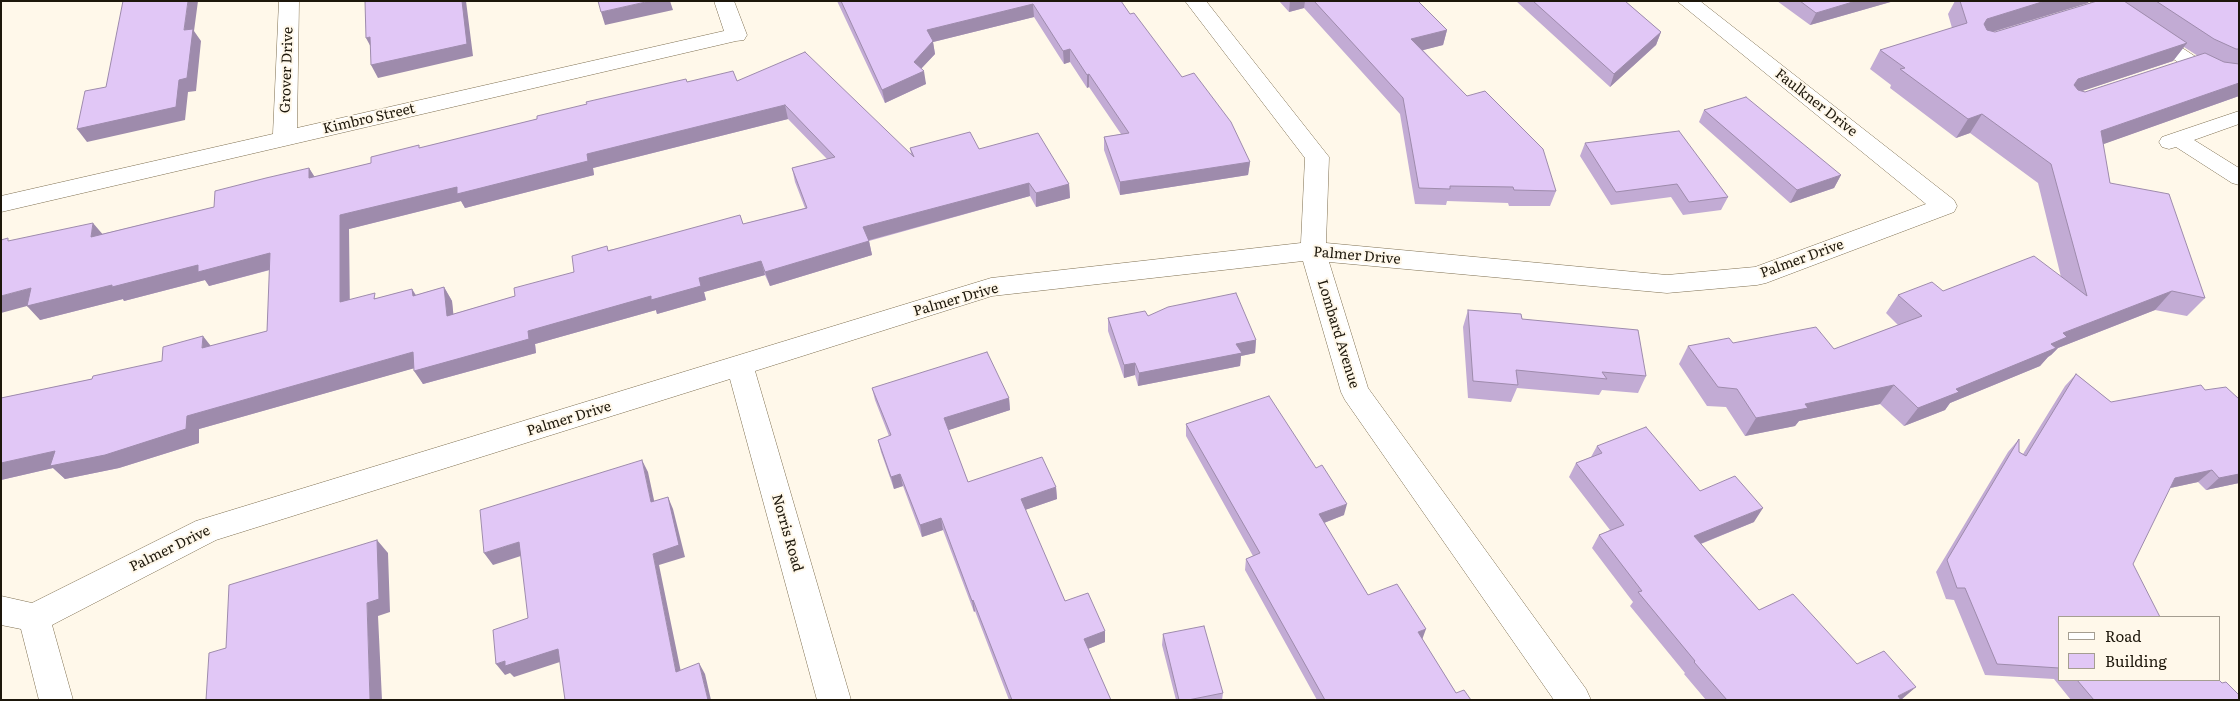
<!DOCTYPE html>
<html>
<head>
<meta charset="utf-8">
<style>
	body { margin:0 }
	#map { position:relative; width:2240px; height:701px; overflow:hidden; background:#fff8ea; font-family:Literata,serif }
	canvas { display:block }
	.frame { position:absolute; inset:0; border:2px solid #1d170b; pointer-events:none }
	.legend { position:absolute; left:2058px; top:616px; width:162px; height:65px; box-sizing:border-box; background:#fff8ea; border:1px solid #a59e91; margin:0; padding:6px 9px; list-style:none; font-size:15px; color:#1d170b }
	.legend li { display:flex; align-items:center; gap:10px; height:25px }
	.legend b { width:25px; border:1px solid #a59e91 }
</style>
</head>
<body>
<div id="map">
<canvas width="2240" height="701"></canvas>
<div class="frame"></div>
<ul class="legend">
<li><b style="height:6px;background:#fff"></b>Road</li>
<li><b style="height:14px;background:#e1c7f6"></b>Building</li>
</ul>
</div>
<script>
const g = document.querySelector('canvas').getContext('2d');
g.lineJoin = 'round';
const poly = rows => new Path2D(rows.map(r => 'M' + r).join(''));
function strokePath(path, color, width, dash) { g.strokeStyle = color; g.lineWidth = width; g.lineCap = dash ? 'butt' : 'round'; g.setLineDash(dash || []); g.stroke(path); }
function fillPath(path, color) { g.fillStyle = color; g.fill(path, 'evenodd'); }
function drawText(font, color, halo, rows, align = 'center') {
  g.font = font + ' Literata,serif'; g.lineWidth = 4; g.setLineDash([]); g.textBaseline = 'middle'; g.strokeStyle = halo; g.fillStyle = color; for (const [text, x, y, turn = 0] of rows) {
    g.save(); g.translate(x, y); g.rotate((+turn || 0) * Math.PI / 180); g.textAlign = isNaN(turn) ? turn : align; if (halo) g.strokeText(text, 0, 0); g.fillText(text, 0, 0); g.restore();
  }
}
const lane = poly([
	[2089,1,2111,1,2199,59,2220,69,2239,71,2239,83,2209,79,2185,67,2089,1],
	[2239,111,2239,124,2194,140,2239,168,2239,185,2232,183,2176,147,2169,149,2162,147,2159,142,2162,137,2239,111]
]);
const street = poly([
	[279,1,299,1,297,128,724,31,714,1,734,1,747,35,744,40,736,41,1,212,1,196,273,134,279,1],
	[1185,1,1206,1,1329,157,1326,243,1667,275,1755,267,1926,204,1677,1,1700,1,1954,200,1957,206,1954,212,1766,283,1757,285,1667,293,1329,262,1368,388,1586,689,1591,700,1554,700,1345,400,1341,392,1303,261,992,296,755,371,851,700,817,700,730,379,216,540,52,625,73,700,39,700,21,629,1,625,1,596,32,603,196,521,991,278,1301,243,1305,158,1185,1]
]);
strokePath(lane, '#7f7052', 1);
strokePath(street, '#7f7052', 1);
fillPath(lane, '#fff');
fillPath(street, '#fff');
fillPath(poly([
	[837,1,1121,1,1130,14,1182,77,1250,162,1248,175,1120,195,1104,150,1104,137,1121,134,1089,87,1087,88,1070,62,1064,64,1034,17,933,42,935,54,921,69,926,84,885,103],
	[1279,1,1418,1,1447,30,1443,45,1423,50,1556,191,1550,206,1509,206,1508,203,1447,201,1446,205,1415,204,1400,114,1304,8,1289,12],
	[1516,1,1625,1,1661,32,1656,45,1610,87],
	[1777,1,1894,1,1810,25],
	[1955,1,2089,1,2088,3,1993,32,1995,32,2097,1,2239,1,2239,96,2103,144,2110,183,2205,298,2187,316,2155,310,2058,348,2051,355,2048,357,2040,366,1950,403,1945,410,1904,426,1880,404,1799,421,1795,426,1745,436,1726,407,1707,406,1679,364,1688,346,1733,343,1834,349,1898,325,1886,313,1898,295,1943,291,2061,277,2038,183,1970,133,1956,138,1890,88,1891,85,1870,69,1880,50,1952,28,1948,14],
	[2184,47,2198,56,2085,92,2082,91,2173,61],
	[737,81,911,154,910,148,979,149,1069,184,1070,198,1036,207,1030,196,869,241,872,255,770,286,765,275,704,292,706,300,657,314,656,310,535,344,536,353,423,384,414,368,199,429,199,443,119,468,65,479,53,468,1,480,1,398,92,379,162,361,211,346,267,331,270,270,209,286,205,280,124,301,123,299,40,320,10,241,102,234,214,207,309,168,314,177,371,163,420,148,537,119,687,82],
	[788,119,827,159,792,168,795,182,805,208,743,224,609,250,574,272,515,296,453,314,452,301,444,287,416,295,412,289,378,298,349,300,349,229,461,201,465,208,594,175,593,168],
	[1704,110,1841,175,1834,188,1790,203,1699,122],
	[1585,143,1728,197,1721,210,1683,215,1671,197,1611,205,1580,156],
	[1468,310,1522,319,1646,376,1638,393,1602,390,1599,395,1517,388,1511,402,1468,398,1463,327],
	[1148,316,1256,340,1255,353,1241,356,1240,366,1138,386,1135,375,1124,378,1108,331,1108,318],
	[2076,374,2111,402,2239,399,2239,483,2206,490,2198,482,2170,488,2059,617,2059,680,2219,680,2239,700,2071,700,2054,679,1985,675,1954,600,1946,599,1936,572,2008,452,2019,439,2019,452,2023,454,2065,386],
	[872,388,1009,398,1010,410,948,430,968,482,1056,487,1057,499,1025,510,1065,601,1105,631,1105,642,1088,649,1111,700,1009,700,975,611,974,612,943,530,922,537,903,486,894,489,881,452,878,440,889,436,875,400],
	[1186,424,1344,515,1324,523,1368,595,1422,639,1456,693,1471,700,1317,700,1245,570,1246,559,1253,556,1186,436],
	[1597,446,1700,491,1754,522,1701,544,1759,610,1857,664,1903,699,1901,700,1706,700,1684,674,1685,673,1630,606,1633,602,1592,548,1599,535,1610,530,1569,477,1576,463,1591,457],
	[1163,634,1223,693,1222,700,1176,700,1162,645]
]), '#c2abd4');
fillPath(poly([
	[188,1,198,1,194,31,201,41,196,91,188,92,185,120,87,142,77,129,184,30],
	[462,1,466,1,473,56,378,78,371,65],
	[650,1,670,1,673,10,605,25,601,12],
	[1290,1,1305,1,1304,8,1289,12],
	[1856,1,1894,1,1810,25,1816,13],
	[2045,1,2089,1,2088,3,1975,37,1987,19],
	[1033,4,1034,17,933,42,935,54,916,74,924,71,926,84,885,103,882,90,914,62,927,30],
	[1447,30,1443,45,1408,54,1411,39],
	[1661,32,1656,45,1610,87,1614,74],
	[370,37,373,51,366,38],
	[2187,43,2173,61,2064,97,2078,79],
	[1070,49,1070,62,1064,64,1063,51],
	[1089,74,1089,87,1087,88,1087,75],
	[2239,83,2239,96,2087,150,2101,131],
	[785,105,788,119,593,168,594,175,465,208,461,201,349,229,350,316,340,302,340,215],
	[1982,114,1970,133,1956,138,1968,119],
	[1250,162,1248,175,1120,195,1120,182],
	[309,168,318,182,309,178],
	[1841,175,1834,188,1790,203,1797,190],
	[1029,183,1030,196,866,241,863,227],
	[1069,184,1070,198,1036,207,1036,193],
	[93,223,105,237,91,237],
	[869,241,872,255,770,286,765,272],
	[270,253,280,267,209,286,205,280,124,301,123,299,40,320,27,306,1,313,1,296,31,288,112,285,198,265],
	[761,261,765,275,704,292,706,300,657,314,656,310,535,344,536,353,423,384,414,371,528,331,699,278],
	[444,287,452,301,455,329,447,316],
	[412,289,420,303,413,296],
	[2172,291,2155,310,2058,348,2051,355,2048,357,2040,366,1950,403,1945,410,1904,426,1918,408,1956,389,2051,344,2063,333],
	[203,336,214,350,202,348],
	[1256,340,1255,353,1241,356,1240,366,1138,386,1139,373,1236,344],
	[413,352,422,366,199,429,199,443,119,468,65,479,53,468,1,480,1,463,55,451,187,416],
	[1135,363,1135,375,1124,378,1124,365],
	[1894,385,1880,404,1799,421,1795,426,1745,436,1756,418,1805,404],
	[1009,398,1010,410,946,431,944,418],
	[642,460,648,472,657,514,651,502],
	[2212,470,2198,482,2161,490,2175,478],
	[900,474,903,486,894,489,891,477],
	[2239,474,2239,483,2206,490,2219,478],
	[1056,487,1057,499,1022,511,1021,499],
	[668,497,673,509,685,557,659,565,683,682,676,672,653,554],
	[1347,504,1344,515,1316,526,1319,514],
	[1763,508,1754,522,1685,550,1694,536],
	[941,518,943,530,922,537,920,525],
	[377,540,388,553,390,612,378,616,382,700,370,700,367,603],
	[519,542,527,554,493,565,484,553],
	[973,600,975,611,974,612,972,601],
	[1426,629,1422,640,1418,632],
	[1105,631,1105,642,1085,650,1084,639],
	[558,649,566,660,514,677,510,673,505,675,496,664,505,661],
	[699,663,705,674,711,700,708,700],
	[1916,687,1901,700,1898,696]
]), '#9e8bac');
const building = poly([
	[123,1,188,1,184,30,193,29,187,78,179,80,176,107,77,129,85,91,106,87,123,1],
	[365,1,462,1,467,44,371,65,370,37,366,38,365,1],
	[598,1,650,1,601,12,598,1],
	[841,1,1121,1,1130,14,1134,13,1182,77,1194,73,1231,122,1250,162,1120,182,1104,137,1129,133,1089,74,1087,75,1070,49,1063,51,1033,4,927,30,933,41,914,62,924,71,882,90,841,1],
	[1314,1,1418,1,1447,30,1411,39,1467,96,1485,91,1543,149,1556,191,1514,190,1513,187,1450,186,1450,189,1419,188,1403,98,1314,1],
	[1533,1,1625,1,1661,32,1614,74,1533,1],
	[1800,1,1856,1,1816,13,1800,1],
	[1960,1,2045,1,1987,19,1984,24,1987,30,1995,32,2097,1,2124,1,2187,43,2078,79,2074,85,2078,90,2085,92,2205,53,2224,62,2239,64,2239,83,2101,131,2110,183,2169,194,2205,298,2172,291,2063,333,2067,337,2051,344,2056,348,1956,389,1959,392,1918,408,1894,385,1805,404,1808,408,1756,418,1737,389,1718,387,1688,346,1729,338,1733,343,1816,327,1834,349,1922,316,1898,295,1932,282,1943,291,2034,256,2087,296,2051,164,1982,114,1968,119,1900,69,1905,68,1880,50,1967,23,1960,1],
	[2156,1,2239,1,2239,49,2236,49,2214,39,2156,1],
	[805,52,914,157,910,148,970,132,979,149,1038,133,1069,184,1036,193,1029,183,863,227,869,241,765,272,761,261,699,278,701,286,651,300,651,296,528,331,529,339,414,371,413,352,187,416,186,429,105,455,50,466,55,451,1,463,1,398,92,379,93,376,162,361,163,347,203,336,202,348,267,331,270,253,198,272,198,265,112,287,112,285,27,306,31,288,1,296,1,240,8,238,8,241,93,223,91,237,214,207,215,191,266,178,309,168,309,178,371,163,371,157,419,145,419,148,537,119,537,116,587,104,586,102,686,79,687,82,733,71,737,81,805,52],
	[785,105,835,157,792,168,807,208,743,224,740,215,608,251,607,246,572,256,574,272,514,288,515,296,447,316,444,287,413,296,412,289,374,299,375,293,340,302,340,215,457,187,457,194,588,161,587,154,785,105],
	[1746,97,1841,175,1797,190,1704,110,1746,97],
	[1679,131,1728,197,1689,202,1677,184,1616,192,1585,143,1679,131],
	[1236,293,1256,340,1236,344,1242,353,1139,373,1135,363,1124,365,1108,318,1145,311,1148,316,1168,307,1236,293],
	[1468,310,1521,314,1522,319,1638,330,1646,376,1602,372,1607,379,1516,370,1518,385,1473,381,1468,310],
	[987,352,1009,398,944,418,968,482,1042,457,1056,487,1021,499,1065,601,1088,593,1105,631,1084,639,1111,700,1012,700,973,600,972,601,941,518,920,525,900,474,891,477,878,440,891,435,872,388,987,352],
	[2076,374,2111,402,2201,385,2205,390,2226,387,2239,399,2239,474,2219,478,2212,470,2175,478,2133,564,2160,617,2059,617,2059,668,1997,664,1965,588,1957,588,1947,560,2019,439,2019,452,2026,456,2076,374],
	[1269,396,1316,468,1322,465,1347,504,1319,514,1368,595,1397,584,1426,629,1418,632,1456,693,1464,690,1471,700,1325,700,1246,559,1260,553,1186,424,1269,396],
	[1646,427,1700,491,1735,476,1763,508,1694,536,1759,610,1793,594,1857,664,1884,651,1916,687,1898,696,1901,700,1727,700,1694,662,1695,661,1638,592,1642,591,1599,535,1624,525,1576,463,1602,453,1597,446,1646,427],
	[642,460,651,502,668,497,679,545,653,554,676,672,699,663,708,700,565,700,558,649,505,666,505,661,496,664,493,630,528,618,519,542,484,553,480,510,642,460],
	[377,540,379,599,367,603,370,700,206,700,209,653,226,648,229,585,377,540],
	[1204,626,1223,693,1188,700,1179,700,1163,634,1204,626],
	[2077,680,2219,680,2222,683,2226,682,2239,695,2239,700,2094,700,2077,680]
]);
fillPath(building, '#e1c7f6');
strokePath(building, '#9e8bac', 1);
drawText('14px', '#1d170b', '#fff8ea', [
	["Grover Drive",287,70,-88],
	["Faulkner Drive",1816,103,38],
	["Kimbro Street",369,119,-13],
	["Palmer Drive",1357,256,5],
	["Palmer Drive",1802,259,-20],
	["Palmer Drive",956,300,-16],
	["Lombard Avenue",1338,334,73],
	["Palmer Drive",569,419,-17],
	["Norris Road",787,533,74],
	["Palmer Drive",170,549,-26]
]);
</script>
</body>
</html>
